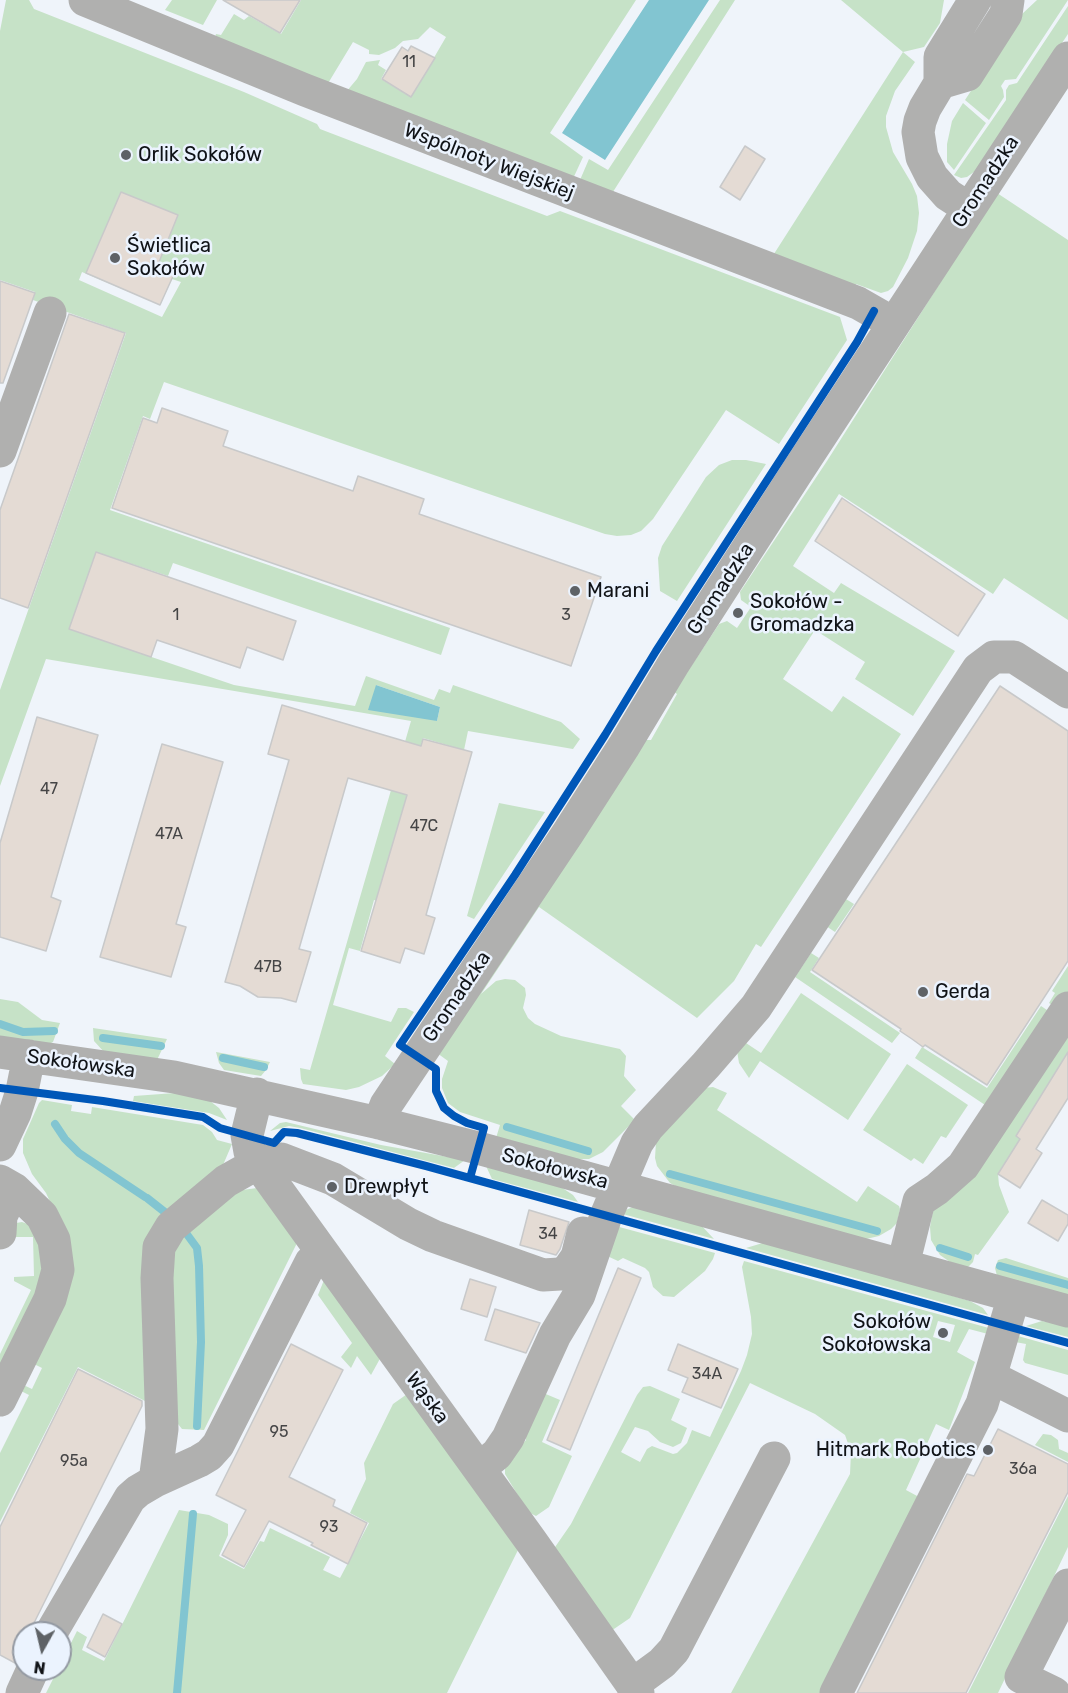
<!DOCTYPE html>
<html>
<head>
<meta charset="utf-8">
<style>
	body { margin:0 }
	#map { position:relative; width:1068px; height:1693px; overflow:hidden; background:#eff4fa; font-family:Rubik,sans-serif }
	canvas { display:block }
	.north { position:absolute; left:12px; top:1621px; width:60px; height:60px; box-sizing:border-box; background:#ebf3fe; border:2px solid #9399a2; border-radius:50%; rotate:188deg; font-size:16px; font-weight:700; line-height:24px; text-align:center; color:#101317 }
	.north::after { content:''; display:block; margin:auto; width:21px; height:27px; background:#5e6266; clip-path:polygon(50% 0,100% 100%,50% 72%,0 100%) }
</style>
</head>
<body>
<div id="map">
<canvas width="1068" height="1693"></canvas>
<div class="north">N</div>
</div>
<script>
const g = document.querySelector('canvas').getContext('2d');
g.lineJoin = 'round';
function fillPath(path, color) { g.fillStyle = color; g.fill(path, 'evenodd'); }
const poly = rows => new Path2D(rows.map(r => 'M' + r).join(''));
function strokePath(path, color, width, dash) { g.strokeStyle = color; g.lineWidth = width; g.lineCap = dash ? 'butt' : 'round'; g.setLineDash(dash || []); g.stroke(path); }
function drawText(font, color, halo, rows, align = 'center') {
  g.font = font + ' Rubik,sans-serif'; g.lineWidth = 5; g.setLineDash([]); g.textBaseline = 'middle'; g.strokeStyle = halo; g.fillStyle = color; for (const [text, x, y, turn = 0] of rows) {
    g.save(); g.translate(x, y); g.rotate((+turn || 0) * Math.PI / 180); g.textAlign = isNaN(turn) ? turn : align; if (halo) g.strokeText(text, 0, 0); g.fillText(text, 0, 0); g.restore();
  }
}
fillPath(poly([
	[6,0,29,0,34,9,244,92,317,124,320,129,547,216,560,211,840,317,847,340,779,444,726,410,653,519,641,531,631,535,617,536,605,534,164,382,150,419,143,416,110,510,450,628,441,655,173,563,168,576,96,552,69,629,234,685,355,706,366,676,434,700,439,689,450,693,453,685,561,722,580,739,573,749,468,731,464,750,423,738,377,901,374,900,360,951,349,948,333,1005,391,1022,398,1008,406,1008,414,1012,385,1056,395,1064,382,1076,359,1087,346,1090,303,1084,301,1079,300,1068,310,1070,411,721,46,659,0,786,0,690,126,333,33,300,35,292,0,280,0,31],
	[82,272,160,305,172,279,181,282,162,317,79,280],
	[376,685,440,707,437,721,376,686],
	[172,0,217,0,203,25,165,10],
	[301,0,636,0,550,133,583,157,571,183,346,92,357,79,366,62,380,60,378,65,386,70,381,79,411,97,446,37,430,27,418,39,403,41,395,48,379,55,369,54,369,50,353,42,327,85,214,41,216,34,221,35,234,14,244,20,249,16,281,34],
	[720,0,735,0,611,195,580,180,589,159,608,170],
	[841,0,944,0,940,23,924,47,903,52,915,62,895,91,886,116,886,127,893,152,912,184,917,196,919,213,917,231,908,258,893,287,888,291,881,293,856,284,854,291,772,257,903,52],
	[1037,0,1068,0,1016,79,1005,80,1001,86,1003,90,1004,97,989,120,965,100,1021,15],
	[1068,6,1068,34,978,169,967,177,961,178,954,175,1006,100,1006,90,1009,85,1017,83],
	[963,103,986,123,954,170,947,162,947,144,952,121],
	[997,193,1068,240,1068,620,1004,578,993,594,839,494,793,566,834,593,841,583,955,651,913,716,855,679,865,662,815,630,783,679,832,712,843,696,901,734,761,947,756,944,734,981,697,1018,539,907,481,994,496,981,505,979,515,980,525,988,526,995,523,1008,528,1018,535,1024,561,1036,620,1049,626,1056,624,1076,636,1090,621,1106,635,1120,603,1152,589,1159,572,1159,496,1138,500,1125,460,1112,448,1103,442,1088,442,1079,448,1061,437,1053,645,740,651,740,677,694,674,692,719,624,727,621,737,628,751,607,741,600,740,592,827,461],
	[732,460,746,460,766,464,677,601,660,591,658,558,662,546,706,477,719,465],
	[499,803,545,812,474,919,467,916],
	[841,896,854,904,835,932,823,924],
	[811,953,819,958,810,972,900,1033,892,1043,795,977],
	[1068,966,1068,992,1057,1008,1049,1003,1055,993,1052,991],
	[801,993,891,1054,848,1120,760,1061,749,1078,739,1063,737,1051,740,1039,761,1053],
	[0,999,18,1002,42,1020,60,1023,53,1042,49,1044,0,1039],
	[1041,1006,1053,1014,991,1109,915,1058,922,1047,987,1088],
	[1068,1022,1068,1065,1062,1062,1016,1136,1020,1139,998,1174,999,1185,1009,1212,978,1255,975,1254,973,1262,967,1268,950,1262,940,1255,931,1240,930,1227,933,1211],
	[93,1028,167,1039,157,1060,104,1052,94,1041],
	[216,1052,270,1062,266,1070,261,1076,224,1070,219,1063],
	[907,1064,968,1105,946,1138,941,1136,923,1164,914,1158,911,1161,863,1130],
	[713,1087,727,1093,717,1110,857,1202,868,1186,899,1206,900,1209,897,1223,891,1229,879,1236,866,1239,679,1188,670,1183,657,1166,655,1158,656,1142,703,1088],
	[175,1093,210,1101,219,1108,227,1120,209,1113,133,1101,134,1096],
	[42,1100,72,1105,71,1111,91,1114,92,1107,203,1125,212,1132,217,1140,232,1144,223,1165,174,1204,145,1401,78,1367,0,1522,0,1453,29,1395,15,1388,17,1382,32,1389,42,1368,28,1361,59,1221,46,1193,32,1174,23,1153,23,1139,39,1103],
	[286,1122,381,1145,465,1160,454,1168,300,1128,289,1126,270,1131,280,1123],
	[486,1166,558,1185,573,1195,578,1202,492,1179],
	[257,1188,297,1243,204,1430,182,1429,174,1419,167,1273,175,1242,235,1191],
	[635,1206,700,1224,714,1239,619,1213],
	[22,1222,33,1226,47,1268,0,1378,0,1354,31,1290,14,1281,14,1277,34,1276,33,1237,14,1237,16,1223],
	[612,1225,715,1253,713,1259,705,1271,674,1297,663,1296,653,1287,649,1272,645,1268,623,1258,618,1261,605,1255],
	[766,1242,970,1301,983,1308,988,1315,746,1248],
	[1006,1258,1068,1278,1068,1295,997,1276,995,1268,998,1260],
	[744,1261,989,1328,988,1334,969,1329,957,1352,975,1362,949,1430,936,1424,906,1490,919,1497,820,1693,731,1693,850,1474,851,1452,845,1435,815,1414,750,1383,630,1618,611,1631,553,1550,571,1524,637,1395,643,1387,650,1386,680,1399,671,1420,687,1428,681,1443,673,1447,660,1442,648,1431,635,1427,621,1452,640,1462,647,1449,652,1446,673,1454,677,1453,687,1443,692,1430,710,1437,741,1371,747,1355,752,1334,751,1317,742,1267],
	[938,1321,955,1325,950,1342,933,1337],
	[324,1280,382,1355,371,1375,357,1356,351,1368,341,1357,352,1343,318,1295],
	[1042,1321,1068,1326,1068,1337,1026,1326],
	[1018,1336,1068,1350,1068,1375,1025,1363,1023,1360,1026,1344,1015,1342],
	[410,1392,520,1546,447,1693,46,1693,58,1669,60,1669,60,1665,77,1631,87,1637,82,1650,104,1661,179,1510,209,1515,228,1524,228,1535,219,1556,244,1569,260,1541,264,1542,270,1528,330,1557,323,1570,340,1578,369,1523,350,1513,366,1479,364,1463,393,1404],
	[541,1392,560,1400,542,1442,572,1456,549,1507,536,1516,528,1512,505,1474,505,1468,512,1456,526,1440,525,1431],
	[1043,1434,1051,1435,1058,1440,1059,1449,1068,1453,1068,1462,1035,1445],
	[1068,1496,1068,1547,998,1693,968,1693]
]), '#c6e2c7');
fillPath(poly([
	[649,0,709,0,605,160,562,133],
	[376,685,440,707,437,721,368,710]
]), '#82c5d1');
strokePath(poly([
	[0,1024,23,1032,54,1031],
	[103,1038,161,1046],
	[223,1058,264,1067],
	[55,1124,65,1139,79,1153,145,1197],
	[507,1127,588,1151],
	[670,1174,877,1231],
	[147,1198,166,1213],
	[186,1233,197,1248,199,1266,201,1342,197,1426],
	[940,1248,968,1257],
	[1000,1266,1068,1285],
	[177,1693,193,1514]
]), '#82c5d1', 8);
const building = poly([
	[223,0,300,0,280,33,223,0],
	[411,46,435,58,411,97,382,79,402,47,408,51,411,46],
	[745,146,765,159,740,200,720,187,745,146],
	[121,192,178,215,157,267,174,274,160,305,86,273,121,192],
	[0,281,35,293,3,383,0,383,0,281],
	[69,314,125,333,28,608,0,598,0,510,69,314],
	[162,408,228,431,223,446,353,491,358,476,424,499,419,514,601,577,571,666,112,508,143,418,157,423,162,408],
	[842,498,985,594,958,636,815,541,842,498],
	[96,552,296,621,283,660,247,647,240,668,157,640,151,657,69,629,96,552],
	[1000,686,1068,731,1068,961,987,1085,925,1045,923,1047,912,1039,900,1031,901,1029,812,970,1000,686],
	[282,705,421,746,423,739,472,752,426,915,435,918,424,954,405,948,400,963,361,951,407,795,348,778,299,949,311,952,296,1002,281,998,258,997,240,986,225,982,289,760,268,754,282,705],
	[37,717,98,735,51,897,61,901,46,951,0,937,0,843,37,717],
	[162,744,223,762,176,924,186,927,171,977,100,957,162,744],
	[1068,1052,1068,1098,1036,1149,1042,1153,1020,1188,998,1174,1020,1139,1016,1136,1068,1052],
	[1042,1200,1068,1215,1068,1224,1058,1241,1028,1223,1042,1200],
	[529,1210,569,1222,560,1249,556,1255,520,1245,529,1210],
	[618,1268,641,1278,570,1450,547,1440,618,1268],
	[470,1279,496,1287,487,1317,461,1309,470,1279],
	[495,1309,540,1323,526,1353,485,1340,495,1309],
	[291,1344,343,1370,289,1477,335,1500,333,1506,367,1523,348,1564,311,1545,313,1543,269,1521,244,1567,222,1555,246,1510,216,1495,291,1344],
	[678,1344,738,1369,721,1408,682,1392,688,1378,668,1370,678,1344],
	[78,1369,142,1401,142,1406,29,1633,24,1633,24,1644,15,1663,0,1655,0,1527,78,1369],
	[998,1429,1068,1464,1068,1492,966,1693,857,1693,967,1474,974,1476,998,1429],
	[103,1614,122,1624,105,1657,87,1647,103,1614]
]);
fillPath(building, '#e4dbd4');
strokePath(building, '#c8c9ca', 1.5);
strokePath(poly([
	[85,0,305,90,858,303,893,323],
	[940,83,967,75,1006,14,1008,0],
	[968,208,948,195,932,177,922,157,918,132,920,121,925,108,940,83,940,57,975,0],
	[0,451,50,313],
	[0,1052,174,1077,379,1123,478,1148,1068,1311],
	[257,1094,247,1135,250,1152,531,1541,638,1693],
	[379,1123,386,1105,568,833,624,746,674,663,797,472,1068,58],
	[0,1145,15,1113,22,1091,29,1056],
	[0,1181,14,1189,42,1216,54,1240,58,1270,50,1299,0,1400],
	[0,1233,1,1216,14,1189],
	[903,1265,919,1201,937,1189,963,1166,1068,1008],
	[991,1377,1068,1416],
	[479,1469,497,1454,508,1438,555,1335,579,1295,606,1216,637,1143,648,1127,706,1065,756,1007,978,669,994,657,1014,657,1068,692],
	[155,1481,162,1429,157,1278,159,1247,171,1227,226,1181,258,1163,281,1159,333,1179,408,1224,433,1236,543,1275,560,1274,568,1270,577,1257,583,1233],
	[51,1633,130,1498,138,1491,155,1481,199,1461,209,1455,218,1445,311,1262,322,1253],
	[632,1685,662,1663,674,1650,774,1458],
	[22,1693,33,1669],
	[836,1693,982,1404,1014,1296],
	[1054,1693,1021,1677,1068,1585]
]), '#b0b0af', 33);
strokePath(poly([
	[0,1088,103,1101,203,1117,220,1128,274,1143,284,1132,297,1133,426,1166,1068,1343],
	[470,1178,484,1128,467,1123,454,1116,444,1108,436,1091,436,1069,400,1045,515,875,605,735,656,651,857,342,874,311]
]), '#0057b8', 8);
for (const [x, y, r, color] of [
	[126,155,6,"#5e6266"],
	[115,258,6,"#5e6266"],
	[575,591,6,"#5e6266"],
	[738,613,6,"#5e6266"],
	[923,992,6,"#5e6266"],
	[332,1187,6,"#5e6266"],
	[943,1333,6,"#5e6266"],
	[988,1450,6,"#5e6266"]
]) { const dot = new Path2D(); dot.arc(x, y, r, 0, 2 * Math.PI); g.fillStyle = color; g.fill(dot); strokePath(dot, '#ebf3fe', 2); }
drawText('16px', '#454546', null, [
	["11",409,62],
	["1",176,615],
	["3",566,615],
	["47",49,789],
	["47C",424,826],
	["47A",169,834],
	["47B",268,967],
	["34",548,1234],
	["34A",707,1374],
	["95",279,1432],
	["95a",74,1461],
	["36a",1023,1469],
	["93",329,1527]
]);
drawText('20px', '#101317', '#ebf3fe', [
	["Orlik Sokołów",138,155],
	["Świetlica",127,246],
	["Sokołów",127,269],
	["Marani",587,591],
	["Sokołów -",750,602],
	["Gromadzka",750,625],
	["Gerda",935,992],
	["Drewpłyt",344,1187],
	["Sokołów",931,1322,"right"],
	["Sokołowska",931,1345,"right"],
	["Hitmark Robotics",976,1450,"right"]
], 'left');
drawText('20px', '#101317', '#ebf3fe', [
	["Wspólnoty Wiejskiej",489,162,21],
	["Gromadzka",986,182,-57],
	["Gromadzka",721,589,-57],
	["Gromadzka",457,997,-56],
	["Sokołowska",81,1064,8],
	["Sokołowska",555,1169,15],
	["Wąska",427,1398,54]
]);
</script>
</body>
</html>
